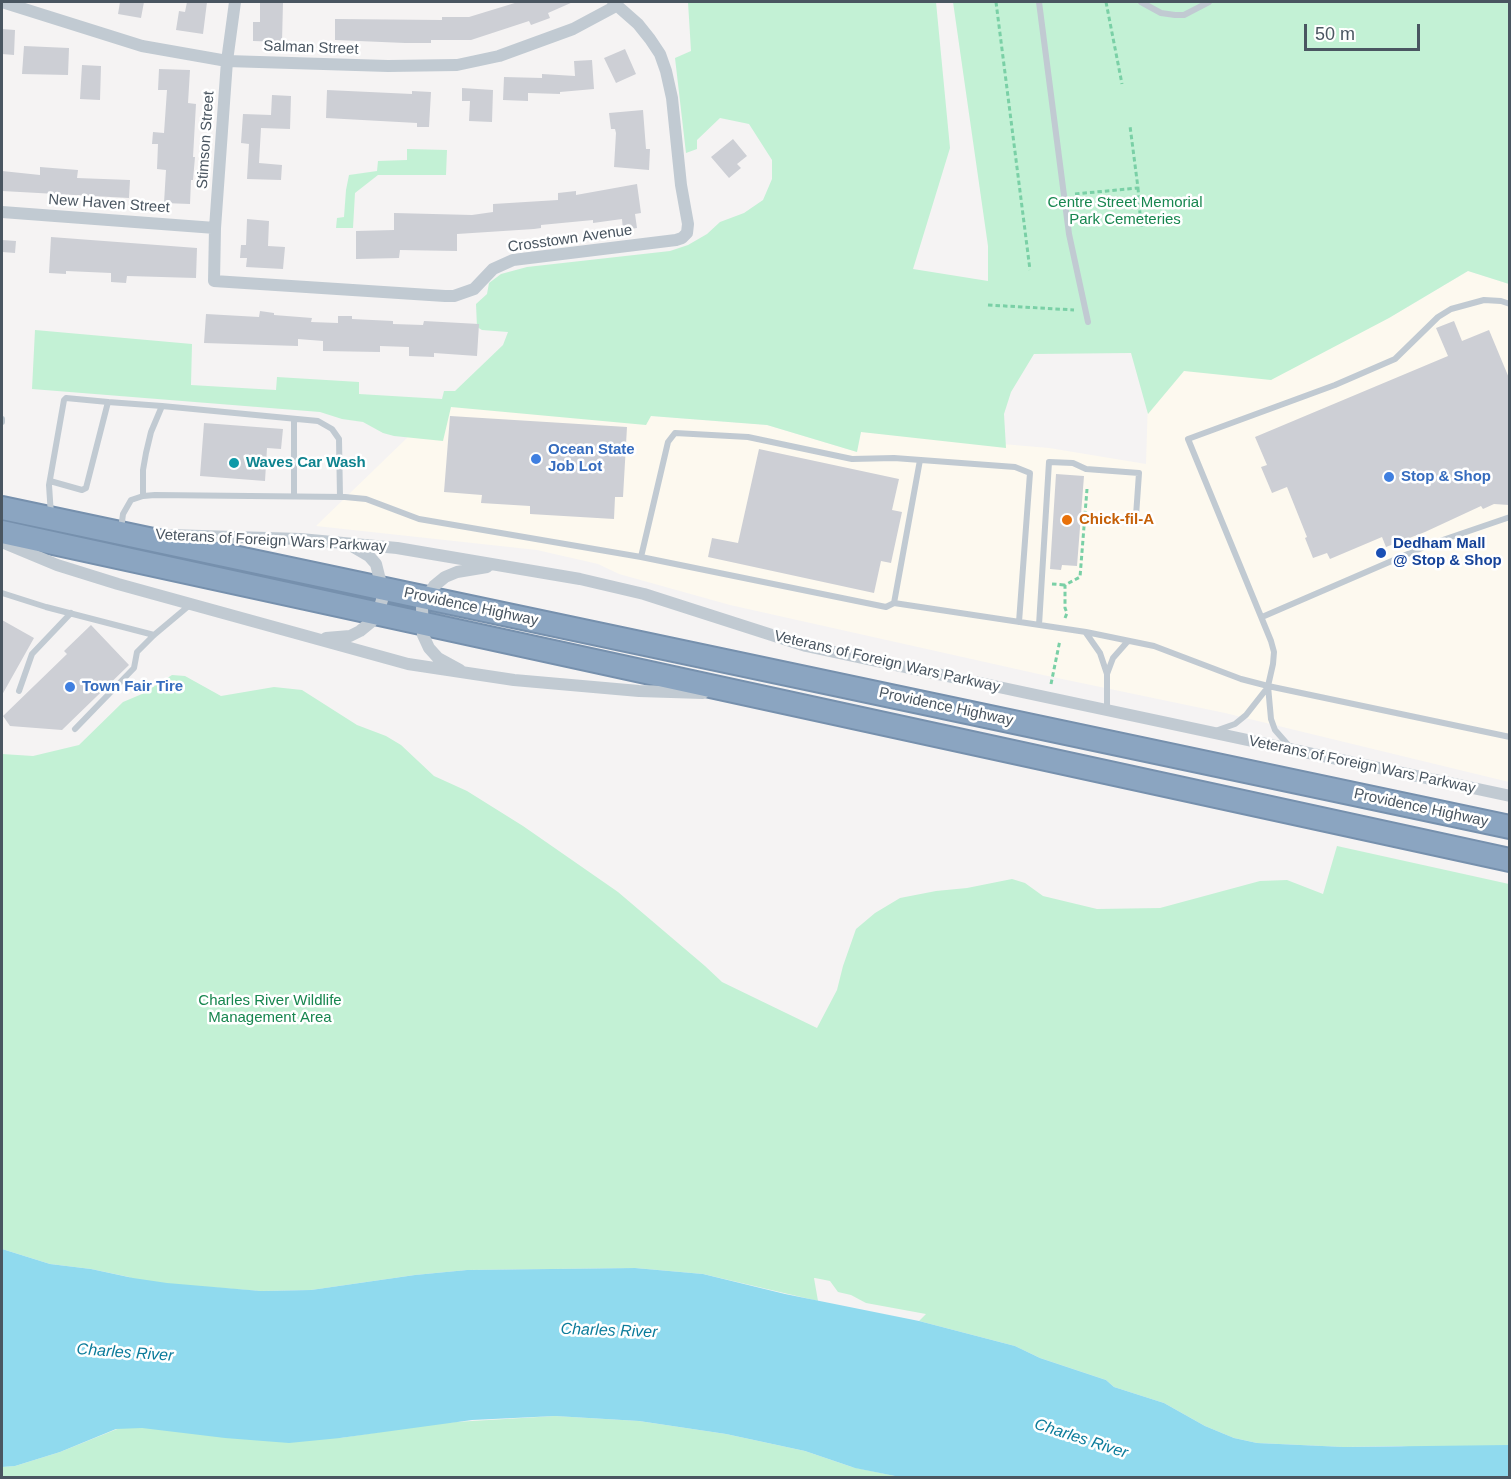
<!DOCTYPE html>
<html>
<head>
<meta charset="utf-8">
<style>
	body { margin:0 }
	#map { position:relative; width:1511px; height:1479px; overflow:hidden; background:#f5f3f3; font-family:Arial,sans-serif }
	canvas { display:block }
	.frame { position:absolute; inset:0; border:3px solid #4a5661; pointer-events:none }
	.scale { position:absolute; left:1304px; top:24px; width:116px; height:27px; box-sizing:border-box; border:3px solid #4a5661; border-top:0; padding-left:8px; font-size:18px; line-height:21px; white-space:nowrap; color:#4a5661; -webkit-text-stroke:4px #fff; paint-order:stroke }
</style>
</head>
<body>
<div id="map">
<canvas width="1511" height="1479"></canvas>
<div class="frame"></div>
<div class="scale">50 m</div>
</div>
<script>
const g = document.querySelector('canvas').getContext('2d');
g.lineJoin = 'round';
function fillPath(path, color) { g.fillStyle = color; g.fill(path, 'evenodd'); }
const poly = rows => new Path2D(rows.map(r => 'M' + r).join(''));
function strokePath(path, color, width, dash) { g.strokeStyle = color; g.lineWidth = width; g.lineCap = dash ? 'butt' : 'round'; g.setLineDash(dash || []); g.stroke(path); }
function drawText(font, color, halo, rows, align = 'center') {
  g.font = font + ' Arial,sans-serif'; g.lineWidth = 5; g.setLineDash([]); g.textBaseline = 'middle'; g.strokeStyle = halo; g.fillStyle = color; for (const [text, x, y, turn = 0] of rows) {
    g.save(); g.translate(x, y); g.rotate((+turn || 0) * Math.PI / 180); g.textAlign = isNaN(turn) ? turn : align; if (halo) g.strokeText(text, 0, 0); g.fillText(text, 0, 0); g.restore();
  }
}
fillPath(poly([
	[1468,271,1509,284,1509,782,1225,713,1043,675,730,605,619,574,598,564,537,550,316,526,440,406,651,416,767,425,857,452,861,432,1049,448,1146,464,1149,367,1389,318]
]), '#fdf9ef');
fillPath(poly([
	[688,2,936,2,950,148,913,269,988,281,988,246,953,2,1509,2,1509,284,1468,271,1389,318,1271,380,1184,371,1148,414,1131,353,1034,354,1011,392,1004,414,1006,448,861,432,857,452,767,425,651,416,646,425,451,407,443,441,394,436,383,433,363,422,342,419,320,412,32,389,35,330,192,344,191,385,276,390,277,377,359,382,359,394,442,399,444,391,455,391,503,345,508,332,482,330,477,327,476,304,487,294,489,283,501,274,527,267,670,251,688,245,707,234,720,222,744,213,763,200,772,179,772,160,749,124,720,118,697,140,697,149,686,153,675,58,691,51],
	[407,149,447,150,446,175,378,175,355,193,353,228,336,228,337,218,344,217,346,190,349,175,377,171,378,161,407,160],
	[172,675,185,676,221,696,274,687,302,690,357,725,386,736,401,745,434,776,467,791,523,826,618,892,705,966,722,982,817,1028,837,990,843,966,856,929,875,913,900,898,936,891,967,888,1012,879,1025,883,1043,896,1097,909,1160,908,1260,881,1287,880,1323,894,1337,846,1509,884,1509,1447,1424,1449,1401,1446,1344,1447,1257,1443,1234,1438,1205,1426,1164,1403,1114,1387,1106,1380,1040,1358,1015,1346,919,1321,926,1314,866,1303,851,1295,838,1292,830,1281,815,1278,814,1278,818,1301,703,1274,635,1268,467,1270,415,1275,311,1290,261,1291,137,1282,129,1277,91,1269,50,1264,2,1249,2,754,33,756,79,745,123,702,142,694],
	[555,1416,639,1421,726,1434,805,1451,852,1467,900,1477,2,1478,2,1467,15,1466,60,1452,127,1425,340,1438,439,1423]
]), '#c3f1d5');
fillPath(poly([
	[2,1249,50,1264,91,1269,133,1278,167,1283,261,1291,311,1290,415,1275,467,1270,635,1268,703,1274,785,1294,919,1321,1015,1346,1040,1358,1106,1380,1114,1387,1164,1403,1205,1426,1234,1438,1257,1443,1344,1447,1509,1445,1509,1477,900,1477,855,1468,805,1451,726,1434,639,1421,555,1416,472,1420,340,1438,289,1443,225,1438,142,1428,116,1429,60,1452,15,1466,2,1467]
]), '#90daee');
fillPath(poly([
	[120,2,144,2,141,18,118,14],
	[187,2,207,2,203,34,176,30,179,11,185,12],
	[260,2,283,2,282,42,253,41,253,22,260,22],
	[518,2,573,2,548,13,550,18,531,25,529,21,471,40,431,40,431,43,405,43,335,40,335,19,442,20,442,17,469,17],
	[2,29,15,30,14,55,2,54],
	[24,46,69,48,68,75,22,74],
	[625,49,636,74,616,83,604,58],
	[592,60,594,89,560,92,560,94,528,93,528,101,503,100,504,77,542,78,542,74,575,76,574,61],
	[82,65,101,66,100,100,80,99],
	[159,69,190,70,188,103,196,104,193,157,195,157,193,180,191,180,190,204,164,203,166,170,157,169,158,144,152,144,153,132,164,133,167,90,158,90],
	[462,88,493,90,492,122,469,121,470,101,462,101],
	[327,90,412,94,412,91,431,92,429,127,417,127,417,123,326,118],
	[272,95,291,96,290,129,261,128,259,163,282,165,281,180,247,179,249,144,241,143,243,114,271,115],
	[643,110,646,149,650,149,649,170,614,167,616,133,615,129,611,129,609,113],
	[733,139,747,156,737,164,741,168,729,178,711,157],
	[40,167,78,170,77,178,130,180,129,198,2,191,2,171,40,175],
	[637,184,641,213,635,214,637,228,623,230,622,219,593,223,593,220,541,225,541,228,534,229,457,234,457,251,400,250,399,258,356,259,356,231,394,230,394,213,472,215,493,212,493,204,558,200,558,193,576,191,576,195],
	[247,219,269,221,268,246,285,247,283,269,246,267,247,258,240,258,241,245,246,245],
	[51,237,197,248,196,278,127,276,126,283,111,282,111,273,66,271,66,274,49,273],
	[2,240,16,241,15,253,2,252],
	[260,311,274,313,274,315,312,318,311,322,338,323,338,316,352,316,352,319,393,321,393,324,423,325,424,321,479,324,477,356,434,353,434,357,409,356,409,347,380,346,380,352,323,351,323,341,298,339,298,346,204,343,206,314,259,317],
	[1454,321,1462,341,1489,330,1509,378,1509,505,1494,504,1483,509,1481,506,1425,532,1386,547,1382,537,1330,559,1327,553,1313,558,1305,538,1307,537,1287,487,1272,493,1261,467,1267,465,1255,437,1448,356,1436,328],
	[450,416,627,427,623,497,615,497,614,519,530,514,530,506,481,503,482,495,444,492],
	[204,423,283,429,281,449,267,448,265,481,200,476],
	[759,449,899,479,892,510,902,512,891,563,881,561,874,593,708,557,712,538,738,543],
	[1056,474,1084,476,1077,566,1062,565,1061,570,1050,569],
	[2,620,34,638,2,695],
	[91,625,129,665,62,730,10,726,3,716,67,654,64,651]
]), '#cdcfd5');
const highway = poly([
	[2,508,1510,827],
	[2,532,1510,860]
]);
strokePath(highway, '#7690ad', 26);
strokePath(poly([
	[996,2,1030,270],
	[1106,2,1122,84],
	[1138,188,1141,227],
	[1075,194,1138,188,1130,126],
	[988,305,1074,310],
	[1052,584,1065,585],
	[1065,618,1067,613,1065,608,1065,585,1080,577,1087,489],
	[1051,684,1060,640]
]), '#7ad0a6', 3, [4.5, 3]);
strokePath(poly([
	[1039,2,1069,234,1088,322],
	[1141,2,1161,13,1175,15,1184,15,1209,2],
	[108,402,162,406],
	[2,419,2,422],
	[50,481,82,490,86,488,108,402,66,398,64,400,49,485,51,515],
	[143,496,143,470,146,453,151,432,162,406,318,421,332,429,339,439,340,497],
	[294,496,294,419],
	[121,529,123,514,131,500,143,496,155,495,345,497,366,499,419,519,641,557,886,607,894,603,920,460],
	[641,557,668,442,675,433,748,437,852,459,894,458,1015,467,1030,473,1019,622],
	[2,593,46,607,154,635],
	[894,603,1086,632,1154,646,1241,679,1268,686,1510,737],
	[1262,617,1431,544,1510,517],
	[1039,625,1049,462,1073,463,1086,469,1139,473,1136,516],
	[1086,633,1100,653,1107,674,1107,710],
	[1107,674,1113,658,1128,641],
	[19,691,32,654,71,613],
	[75,729,134,668,137,652,154,635,191,604],
	[1218,730,1235,724,1246,715,1268,687],
	[1290,747,1275,730,1271,719,1268,686,1273,664,1274,652,1271,641,1188,439,1335,385,1395,359,1438,317,1451,309,1484,300,1501,301,1510,304]
]), '#c1cad2', 6);
strokePath(poly([
	[2,2,142,46,227,61,388,66,457,65,499,56,573,29,616,6],
	[235,2,227,61,215,228,214,281,445,296,454,296,474,289,493,269,513,260,676,240,682,238,687,233,688,224,681,185,672,98,666,71,660,54,650,39,638,24,613,2],
	[2,212,215,228],
	[169,535,300,539,397,548,580,579,644,594,806,646,1510,796],
	[2,542,57,565,118,584,408,664,514,680,639,691,703,693],
	[326,638,350,636,360,631,371,622,378,613,382,600,382,588,376,564,369,556,352,546],
	[460,670,438,658,429,648,423,635,422,608,426,598,434,586,445,577,457,572,487,567]
]), '#c1cad2', 12);
strokePath(highway, '#8ba5c1', 22);
for (const [x, y, r, color] of [
	[536,459,6,"#3f7fe0"],
	[234,463,6,"#0f9aa8"],
	[1389,477,6,"#3f7fe0"],
	[1067,520,6,"#e8710a"],
	[1381,553,6,"#1a4fb4"],
	[70,687,6,"#3f7fe0"]
]) { const dot = new Path2D(); dot.arc(x, y, r, 0, 2 * Math.PI); g.fillStyle = color; g.fill(dot); strokePath(dot, '#fff', 2); }
drawText('15px', '#4a5661', '#fff', [
	["Salman Street",311,48,2],
	["Stimson Street",206,140,-86],
	["New Haven Street",109,204,4],
	["Crosstown Avenue",570,239,-8],
	["Veterans of Foreign Wars Parkway",271,541,3],
	["Providence Highway",471,607,12],
	["Veterans of Foreign Wars Parkway",887,662,13],
	["Providence Highway",946,707,12],
	["Veterans of Foreign Wars Parkway",1362,765,12],
	["Providence Highway",1421,808,12]
]);
drawText('15px', '#17864f', '#fff', [
	["Centre Street Memorial",1125,203],
	["Park Cemeteries",1125,220],
	["Charles River Wildlife",270,1001],
	["Management Area",270,1018]
]);
drawText('bold 15px', '#366cbe', '#fff', [
	["Ocean State",548,450],
	["Job Lot",548,467],
	["Stop & Shop",1401,477],
	["Town Fair Tire",82,687]
], 'left');
drawText('bold 15px', '#0d838f', '#fff', [
	["Waves Car Wash",246,463]
], 'left');
drawText('bold 15px', '#c56008', '#fff', [
	["Chick-fil-A",1079,520]
], 'left');
drawText('bold 15px', '#164399', '#fff', [
	["Dedham Mall",1393,544],
	["@ Stop & Shop",1393,561]
], 'left');
drawText('italic 16px', '#0c7c9b', '#fff', [
	["Charles River",609,1331,2],
	["Charles River",125,1353,4],
	["Charles River",1081,1439,18]
]);
</script>
</body>
</html>
